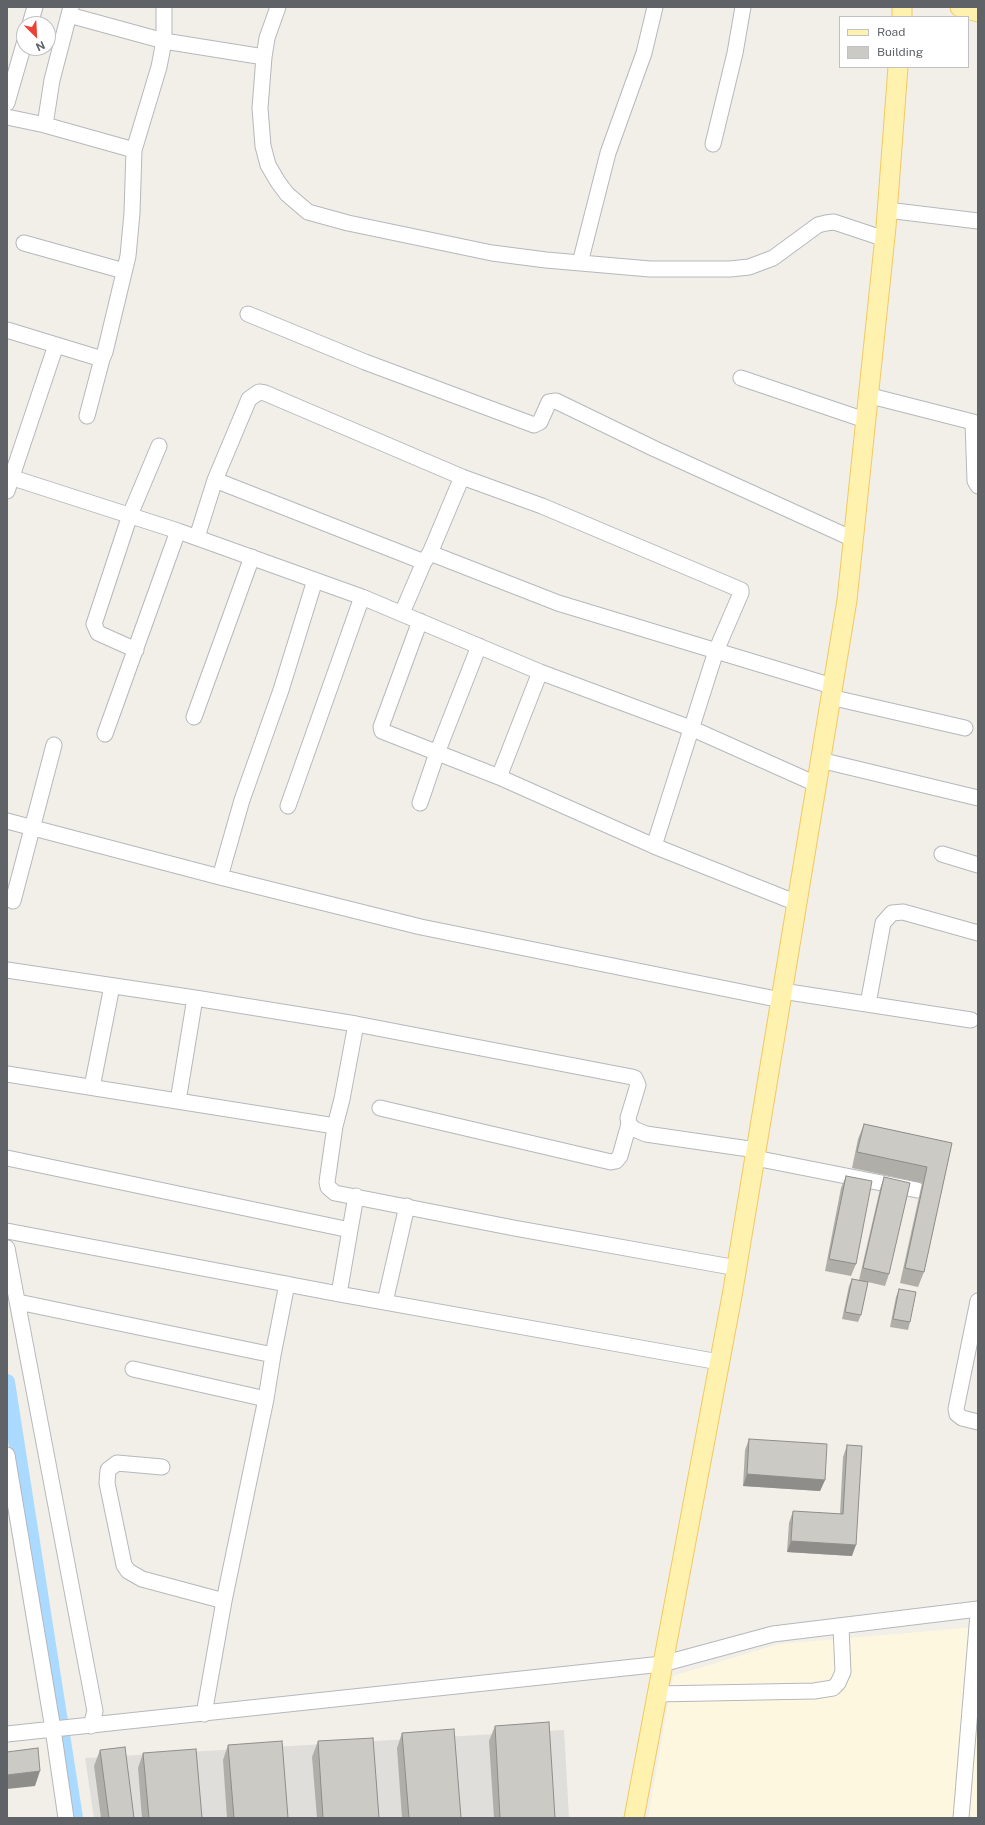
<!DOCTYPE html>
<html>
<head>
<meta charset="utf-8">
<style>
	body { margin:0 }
	#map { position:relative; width:985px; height:1825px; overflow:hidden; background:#f1efe8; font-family:"Public Sans",sans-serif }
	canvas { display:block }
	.frame { position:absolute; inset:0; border:8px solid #5f6368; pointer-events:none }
	.legend { position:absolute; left:839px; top:16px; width:130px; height:52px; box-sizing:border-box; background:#fff; border:1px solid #bfc1c3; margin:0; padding:5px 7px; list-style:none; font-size:12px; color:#5f6368 }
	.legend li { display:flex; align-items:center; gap:8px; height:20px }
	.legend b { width:20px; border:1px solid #bfc1c3 }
	.north { position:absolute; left:16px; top:16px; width:40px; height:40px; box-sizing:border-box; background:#fff; border:1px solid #bfc1c3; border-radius:50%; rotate:156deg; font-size:11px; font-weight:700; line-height:16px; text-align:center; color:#5f6368 }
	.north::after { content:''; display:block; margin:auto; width:14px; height:18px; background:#ea4335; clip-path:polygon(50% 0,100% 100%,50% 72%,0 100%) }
</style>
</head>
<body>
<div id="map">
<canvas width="985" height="1825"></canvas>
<div class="frame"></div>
<ul class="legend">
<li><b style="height:5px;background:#fff2af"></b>Road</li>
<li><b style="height:11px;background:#cccac5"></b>Building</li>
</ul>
<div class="north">N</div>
</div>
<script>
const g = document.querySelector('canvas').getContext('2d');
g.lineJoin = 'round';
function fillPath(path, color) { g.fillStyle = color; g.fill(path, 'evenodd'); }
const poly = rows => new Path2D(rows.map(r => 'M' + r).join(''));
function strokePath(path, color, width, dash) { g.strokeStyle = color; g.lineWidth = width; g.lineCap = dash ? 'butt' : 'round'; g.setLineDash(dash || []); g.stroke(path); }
fillPath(poly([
	[978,1627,978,1818,648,1818,673,1676,779,1644]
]), '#fef7e0');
fillPath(poly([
	[564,1730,569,1818,94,1818,85,1758]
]), '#e0deda');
strokePath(poly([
	[7,1382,75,1818]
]), '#aadaff', 16);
const minor = poly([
	[278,7,267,38,264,57,260,108,263,146,268,165,278,182,287,194,308,212,348,223,492,253,546,260,650,269,730,269,749,267,773,258,818,225,826,223,834,222,885,239],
	[69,15,164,41,264,57],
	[30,24,35,7],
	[7,103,24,44],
	[7,117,45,125,134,150],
	[45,125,52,80,71,7],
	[713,144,735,53,743,7],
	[887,210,978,221],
	[24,243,124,271],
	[580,263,608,153,644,53,655,7],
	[248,314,365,362,534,425,540,422,549,402,556,401,655,449,853,539],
	[7,330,102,359],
	[741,378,865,420],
	[867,395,973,422,975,481,978,486],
	[87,416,102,359,105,352,128,256,132,213,134,150,159,67,164,41,164,7],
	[7,476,178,531,362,597,540,672,693,729,816,784],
	[462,477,542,506,741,590,741,593,716,651,654,846],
	[215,480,249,399,259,392,265,393,462,477,430,553],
	[7,491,56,345],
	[197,537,215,480,424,562],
	[402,613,424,562,430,553,558,603,832,686],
	[420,621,381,727,382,731,499,777,654,846,797,903],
	[136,650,98,633,94,624,130,515,159,446],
	[830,697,965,728],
	[194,717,252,557],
	[105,734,178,531],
	[820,760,978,798],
	[499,777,540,672],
	[420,803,437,753,479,646],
	[288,806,362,597],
	[7,821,220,877,421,927,781,1000],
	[942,854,978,865],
	[220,877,242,800,281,690,315,580],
	[13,901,54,745],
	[7,970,195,998,356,1024,632,1077,635,1078,638,1085,628,1118,629,1124,634,1129,646,1134,756,1150],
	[782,991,971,1020],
	[868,1004,883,923,892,913,903,912,978,933],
	[7,1074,335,1126,342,1099,356,1024],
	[92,1087,112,986],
	[178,1101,195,998],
	[380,1108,611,1162,616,1161,620,1156,629,1124],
	[335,1126,327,1182,328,1187,335,1193,514,1228,737,1268],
	[7,1158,350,1230,356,1196],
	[755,1158,917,1190],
	[7,1231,339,1294,719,1362],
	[7,1248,95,1711,91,1726],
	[339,1294,350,1230],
	[978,1301,956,1409,957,1414,962,1418,978,1422],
	[18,1302,273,1355],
	[385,1302,407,1206],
	[133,1369,266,1399],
	[7,1455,53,1729,66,1818],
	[162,1467,117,1463,108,1470,107,1483,124,1565,128,1571,142,1579,224,1601],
	[656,1694,814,1691,833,1688,838,1683,843,1672,841,1627],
	[204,1714,224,1601,266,1399,273,1355,287,1284],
	[7,1734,662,1664,773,1634,978,1609],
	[961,1818,978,1614]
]);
const major = poly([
	[960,7,978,12],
	[902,17,902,7],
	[634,1818,732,1296,847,600,886,227,898,67]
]);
strokePath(minor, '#b5b8bc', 17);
strokePath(major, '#f2c960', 21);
strokePath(minor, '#fff', 15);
strokePath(major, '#fff2af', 19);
fillPath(poly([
	[864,1124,952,1143,924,1272,918,1287,900,1283,922,1183,852,1168,858,1139],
	[846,1176,856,1264,851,1276,825,1271,841,1188],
	[884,1177,889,1274,885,1286,868,1282,861,1315,858,1322,842,1319,849,1286,852,1279,859,1280,880,1189],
	[899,1289,910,1322,908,1330,890,1327,896,1297],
	[749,1439,825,1480,820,1491,743,1486,745,1450],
	[847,1445,852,1556,787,1552,789,1523,793,1511,840,1514,843,1457],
	[495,1726,555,1818,494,1818,489,1741],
	[402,1733,461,1818,402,1818,397,1748],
	[318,1741,379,1818,317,1818,312,1757],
	[228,1745,288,1818,227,1818,223,1760],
	[100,1750,134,1818,101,1818,94,1766],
	[143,1753,202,1818,142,1818,138,1768]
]), '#afaea9');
fillPath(poly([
	[747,1474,825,1480,820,1491,743,1486],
	[791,1541,856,1545,852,1556,787,1552],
	[40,1771,35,1786,7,1789,7,1775]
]), '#8f8d8a');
const building = poly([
	[864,1124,952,1143,924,1272,905,1268,927,1167,857,1152,864,1124],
	[846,1176,872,1181,856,1264,829,1259,846,1176],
	[884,1177,910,1183,889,1274,863,1268,884,1177],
	[852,1279,868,1282,861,1315,845,1312,852,1279],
	[899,1289,916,1292,910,1322,893,1319,899,1289],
	[749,1439,827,1444,825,1480,747,1474,749,1439],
	[847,1445,862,1446,856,1545,791,1541,793,1511,843,1514,847,1445],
	[549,1722,555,1818,500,1818,495,1726,549,1722],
	[454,1729,461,1818,409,1818,402,1733,454,1729],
	[373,1738,379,1818,323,1818,318,1741,373,1738],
	[282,1741,288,1818,234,1818,228,1745,282,1741],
	[125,1747,134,1818,109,1818,100,1750,125,1747],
	[38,1748,40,1771,7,1775,7,1752,38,1748],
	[196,1749,202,1818,149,1818,143,1753,196,1749]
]);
fillPath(building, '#cccac5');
strokePath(building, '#8f8d8a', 1);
</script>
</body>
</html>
